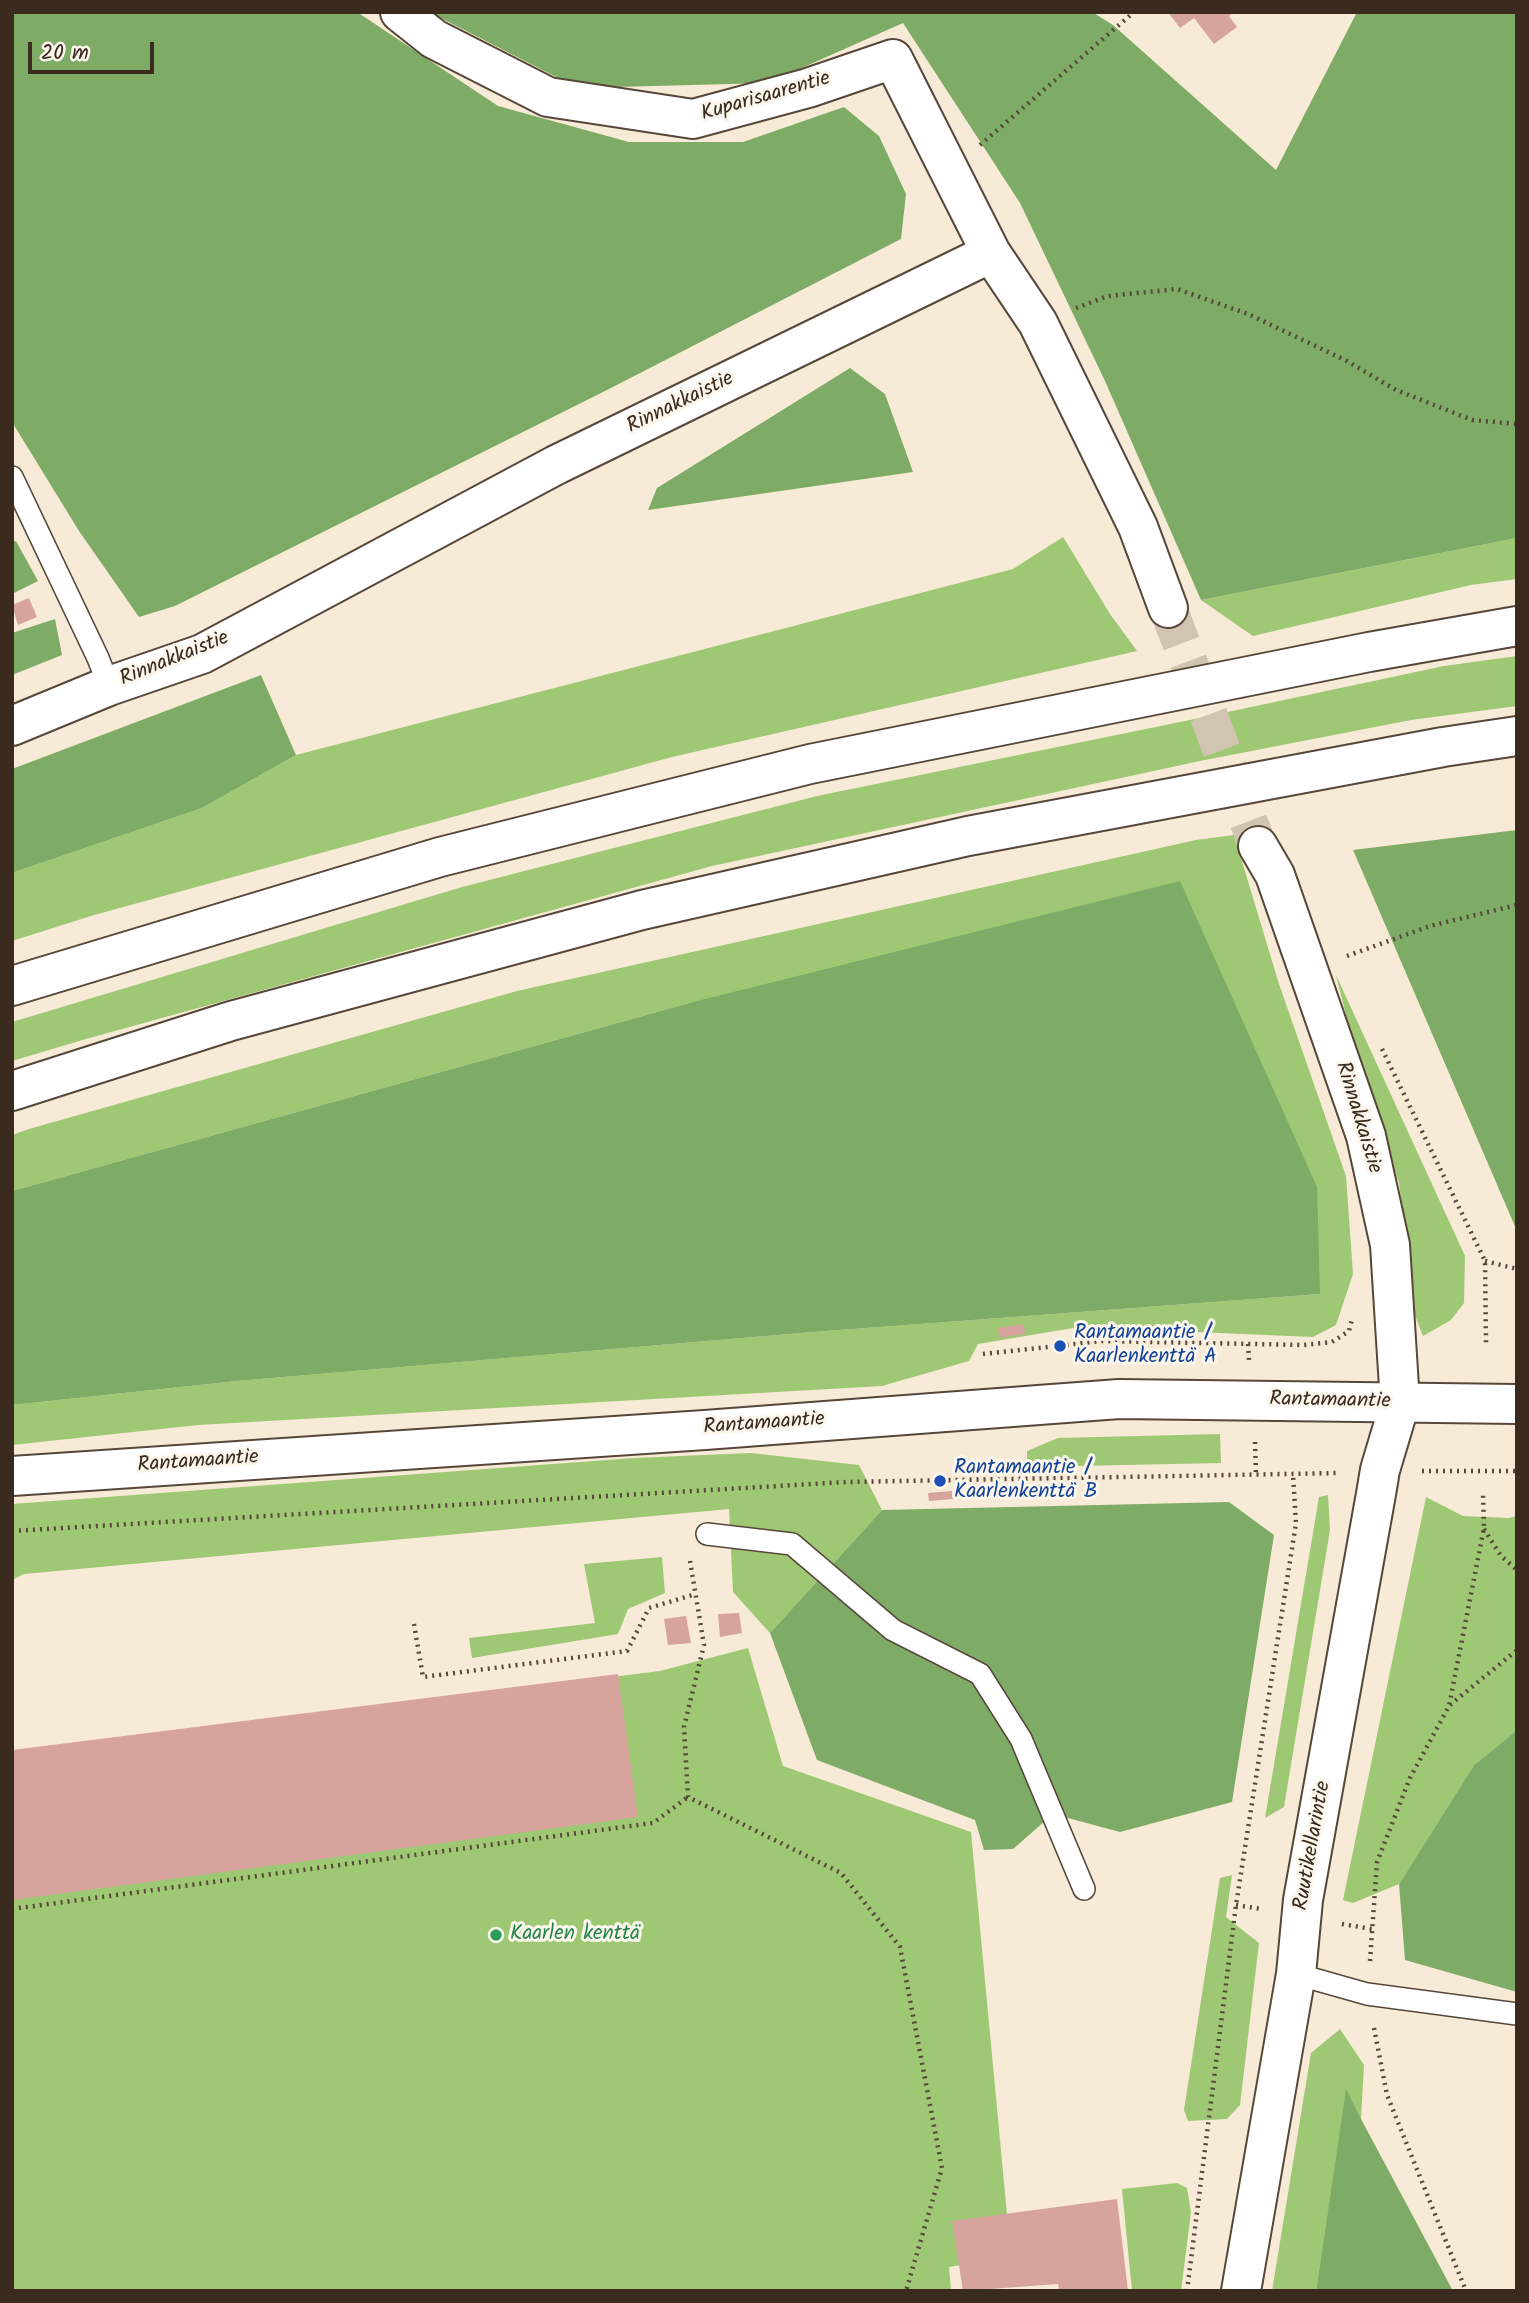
<!DOCTYPE html>
<html>
<head>
<meta charset="utf-8">
<style>
	body { margin:0 }
	#map { position:relative; width:1529px; height:2303px; overflow:hidden; background:#f7ead6; font-family:Kalam,sans-serif }
	canvas { display:block }
	.frame { position:absolute; inset:0; border:14px solid #3b2a1e; pointer-events:none }
	.scale { position:absolute; left:28px; top:42px; width:126px; height:32px; box-sizing:border-box; border:4px solid #3b2a1e; border-top:0; padding-left:9px; font-size:21px; line-height:24px; white-space:nowrap; color:#3b2a1e; -webkit-text-stroke:5px #fbf7ec; paint-order:stroke }
</style>
</head>
<body>
<div id="map">
<canvas width="1529" height="2303"></canvas>
<div class="frame"></div>
<div class="scale">20 m</div>
</div>
<script>
const g = document.querySelector('canvas').getContext('2d');
g.lineJoin = 'round';
function fillPath(path, color) { g.fillStyle = color; g.fill(path, 'evenodd'); }
const poly = rows => new Path2D(rows.map(r => 'M' + r).join(''));
function strokePath(path, color, width, dash) { g.strokeStyle = color; g.lineWidth = width; g.lineCap = dash ? 'butt' : 'round'; g.setLineDash(dash || []); g.stroke(path); }
function drawText(font, color, halo, rows, align = 'center') {
  g.font = font + ' Kalam,sans-serif'; g.lineWidth = 6; g.setLineDash([]); g.textBaseline = 'middle'; g.strokeStyle = halo; g.fillStyle = color; for (const [text, x, y, turn = 0] of rows) {
    g.save(); g.translate(x, y); g.rotate((+turn || 0) * Math.PI / 180); g.textAlign = isNaN(turn) ? turn : align; if (halo) g.strokeText(text, 0, 0); g.fillText(text, 0, 0); g.restore();
  }
}
fillPath(poly([
	[1063,537,1110,614,1137,651,672,757,94,915,12,941,12,873,202,808,296,755,1013,569],
	[1517,538,1517,579,1471,585,1253,636,1201,600],
	[1517,656,1517,706,1411,720,1200,761,712,866,86,1039,12,1061,12,1022,462,887,817,796,1190,720,1444,666],
	[1234,835,1279,984,1346,1176,1353,1274,1336,1325,1313,1337,1079,1327,978,1344,969,1361,882,1386,198,1425,12,1445,12,1405,237,1381,813,1332,1320,1294,693,1002,12,1191,12,1135,29,1129,517,991,1196,840],
	[1336,975,1465,1256,1464,1303,1451,1320,1423,1336,1414,1313,1412,1284,1399,1183,1349,1027],
	[1220,1434,1221,1463,1027,1467,1027,1451,1058,1438],
	[751,1453,859,1465,882,1510,770,1633,733,1592,729,1509,24,1574,12,1580,12,1504,634,1458],
	[1328,1495,1330,1530,1284,1807,1265,1818,1319,1497],
	[1426,1497,1463,1516,1509,1518,1517,1516,1517,1730,1474,1765,1399,1884,1353,1903,1343,1900],
	[662,1557,665,1593,628,1609,618,1634,472,1658,469,1638,595,1623,584,1564],
	[748,1648,783,1766,971,1832,1011,2257,949,2267,951,2291,12,2291,12,1752,660,1671],
	[1232,1875,1226,1917,1259,1943,1240,2105,1227,2119,1188,2121,1184,2110,1220,1878],
	[1340,2029,1364,2065,1361,2119,1346,2091,1316,2291,1272,2291,1311,2053],
	[1177,2183,1187,2188,1191,2212,1181,2291,1132,2291,1122,2189]
]), '#9ec874');
fillPath(poly([
	[12,12,357,12,498,106,629,142,743,142,844,107,879,136,906,194,901,239,609,389,175,606,139,617,79,531,12,422],
	[429,12,1092,12,1113,25,1276,170,1357,12,1517,12,1517,538,1201,600,1105,381,1020,203,903,23,768,83,578,88],
	[850,368,885,394,913,472,648,510,657,488],
	[16,541,38,581,12,594,12,542],
	[55,619,62,655,12,675,12,633],
	[261,675,296,755,202,808,12,873,12,769],
	[1517,830,1517,1231,1353,850],
	[1180,881,1317,1187,1320,1294,813,1332,237,1381,12,1405,12,1191,693,1002],
	[1229,1502,1274,1535,1232,1802,1120,1832,1053,1814,1013,1849,984,1850,975,1820,817,1760,770,1633,882,1510],
	[1517,1730,1517,1992,1405,1960,1399,1884,1474,1765],
	[1346,2089,1361,2119,1453,2291,1316,2291]
]), '#7eac66');
fillPath(poly([
	[1168,12,1233,12,1229,16,1237,27,1214,44,1194,18,1180,28],
	[29,598,37,617,18,625,12,605],
	[1024,1324,1025,1334,999,1338,998,1328],
	[952,1491,953,1499,929,1501,928,1493],
	[739,1613,742,1633,720,1637,718,1614],
	[686,1616,691,1643,668,1645,664,1619],
	[618,1674,638,1817,12,1900,12,1750],
	[1117,2199,1128,2291,1059,2291,1058,2284,963,2291,952,2221]
]), '#d7a49d');
strokePath(poly([
	[1168,608,1258,846]
]), '#d1c4b1', 38, [38, 19]);
const lane = poly([
	[12,477,98,658,109,686],
	[707,1534,792,1544,893,1630,980,1674,1021,1739,1084,1889],
	[1296,1974,1367,1994,1517,2014]
]);
const street = poly([
	[400,12,434,39,548,97,693,119,808,88,893,59,991,253,1038,323,1138,527,1168,608],
	[12,726,109,686,202,654,556,465,991,253],
	[1258,846,1275,875,1366,1136,1390,1245,1400,1403]
]);
const secondary = poly([
	[12,1476,705,1430,1119,1399,1517,1404],
	[1241,2291,1296,1974,1303,1900,1376,1494,1380,1470,1400,1403]
]);
const highway = poly([
	[12,986,440,857,810,764,1369,652,1517,626],
	[12,1091,231,1021,642,910,968,836,1443,747,1517,736]
]);
strokePath(lane, '#57473a', 24);
strokePath(street, '#57473a', 42);
strokePath(secondary, '#57473a', 42);
strokePath(highway, '#57473a', 42);
strokePath(poly([
	[980,145,1134,12],
	[1076,308,1108,296,1177,289,1248,314,1347,361,1396,390,1472,420,1517,424],
	[1347,956,1430,926,1517,905],
	[1382,1049,1485,1261,1486,1343],
	[1485,1261,1517,1269],
	[1248,1344,1249,1360],
	[983,1354,1102,1341,1304,1345,1332,1342,1349,1331,1352,1319],
	[1255,1442,1256,1475],
	[1422,1471,1517,1471],
	[1484,1529,1501,1556,1517,1570],
	[12,1531,846,1482,1340,1473],
	[690,1561,704,1645,684,1727,688,1797,841,1873,900,1947,942,2168,906,2291],
	[414,1624,423,1677,627,1651,649,1608,696,1594],
	[1450,1705,1517,1650],
	[1236,1905,1261,1909],
	[12,1909,653,1823,688,1797],
	[1342,1924,1372,1929],
	[1370,1961,1377,1862,1410,1778,1449,1706,1484,1528,1483,1493],
	[1374,2028,1387,2095,1466,2291],
	[1187,2291,1236,1905,1296,1523,1293,1475]
]), '#57473a', 4.5, [2, 5]);
strokePath(lane, '#fff', 21);
strokePath(street, '#fff', 38);
strokePath(secondary, '#fff', 38);
strokePath(highway, '#fff', 38);
for (const [x, y, r, color] of [
	[1060,1346,7,"#1a4fb4"],
	[940,1481,7,"#1a4fb4"],
	[496,1935,7,"#2e9e5b"]
]) { const dot = new Path2D(); dot.arc(x, y, r, 0, 2 * Math.PI); g.fillStyle = color; g.fill(dot); strokePath(dot, '#fbf7ec', 2.5); }
drawText('21px', '#3b2a1e', '#fbf7ec', [
	["Kuparisaarentie",766,98,-16],
	["Rinnakkaistie",681,404,-26],
	["Rinnakkaistie",175,660,-22],
	["Rinnakkaistie",1357,1118,73],
	["Rantamaantie",1330,1402,1],
	["Rantamaantie",764,1425,-4],
	["Rantamaantie",198,1463,-4],
	["Ruutikellarintie",1314,1846,-80]
]);
drawText('21px', '#164399', '#fbf7ec', [
	["Rantamaantie /",1074,1334],
	["Kaarlenkenttä A",1074,1358],
	["Rantamaantie /",954,1469],
	["Kaarlenkenttä B",954,1493]
], 'left');
drawText('21px', '#27864d', '#fbf7ec', [
	["Kaarlen kenttä",510,1935]
], 'left');
</script>
</body>
</html>
